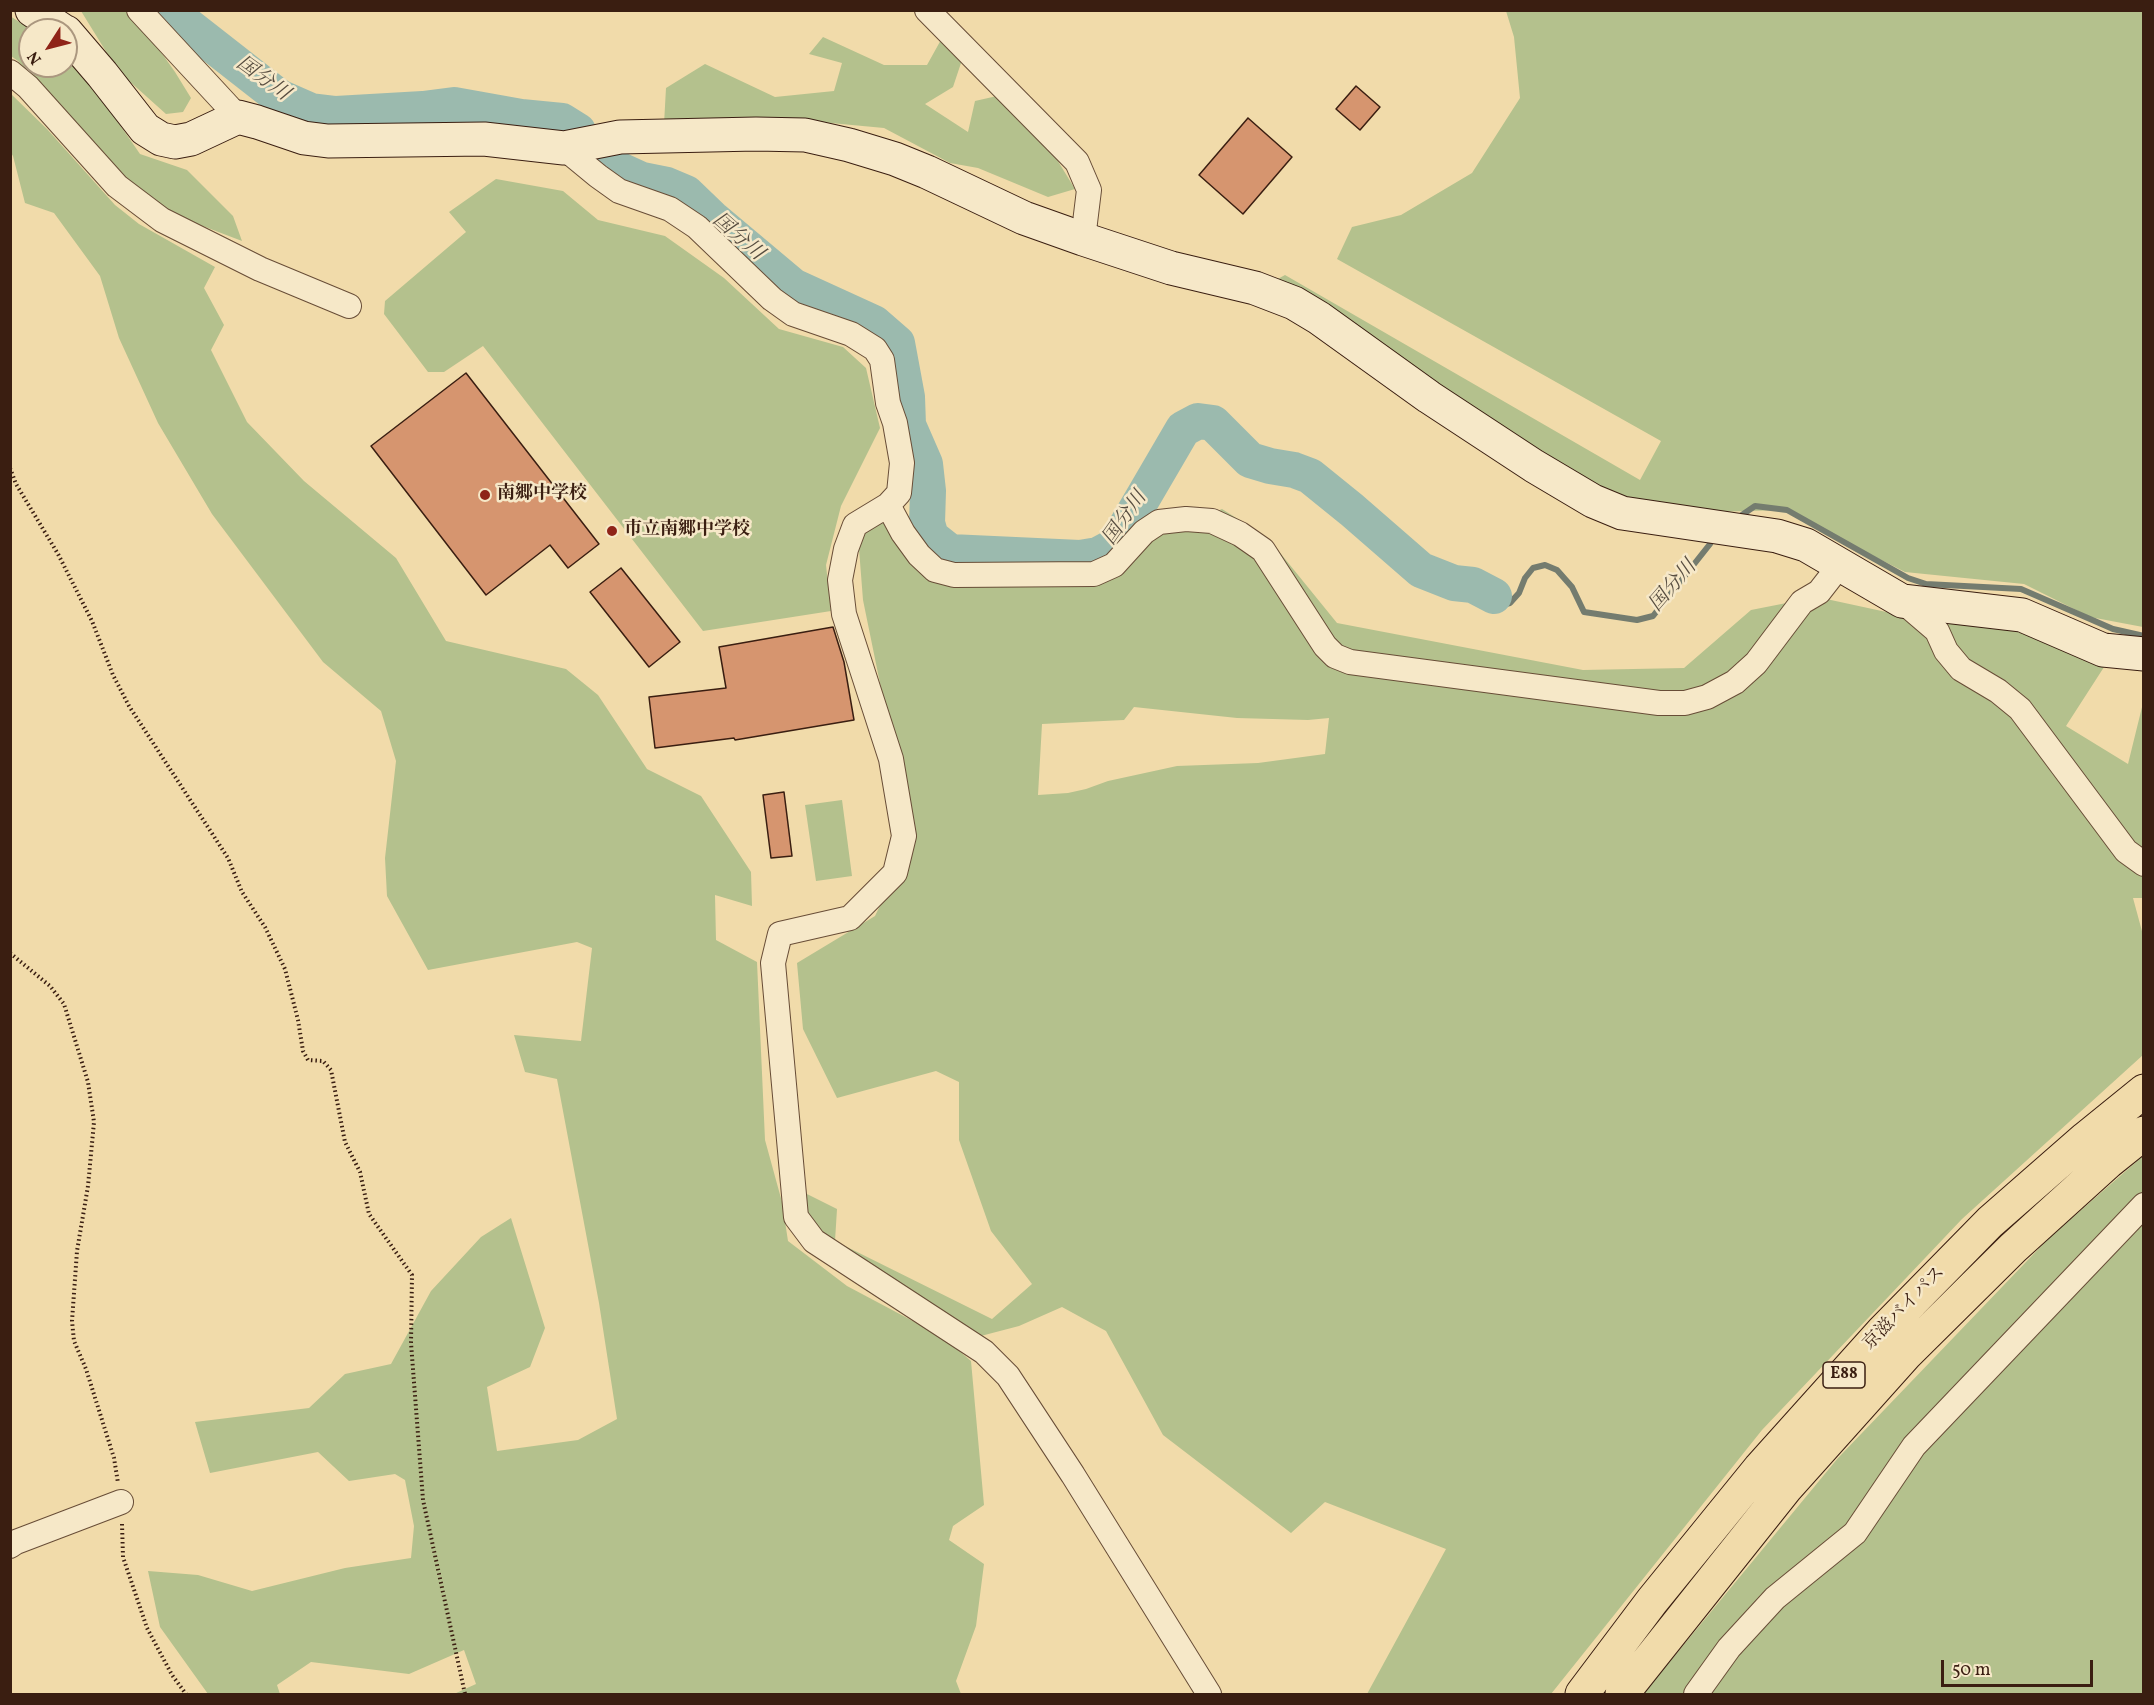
<!DOCTYPE html>
<html>
<head>
<meta charset="utf-8">
<style>
	body { margin:0 }
	#map { position:relative; width:2154px; height:1705px; overflow:hidden; background:#f1dbaa; font-family:Vollkorn,serif }
	canvas { display:block }
	.frame { position:absolute; inset:0; border:12px solid #3a1e11; pointer-events:none }
	.north { position:absolute; left:18px; top:18px; width:60px; height:60px; box-sizing:border-box; background:#f6e8c8; border:2px solid #ab977f; border-radius:50%; rotate:234deg; font-size:16px; font-weight:700; line-height:24px; text-align:center; color:#3a1e11 }
	.north::after { content:''; display:block; margin:auto; width:21px; height:27px; background:#8f2418; clip-path:polygon(50% 0,100% 100%,50% 72%,0 100%) }
	.scale { position:absolute; left:1941px; top:1660px; width:152px; height:27px; box-sizing:border-box; border:3px solid #3a1e11; border-top:0; padding-left:8px; font-size:18px; line-height:21px; white-space:nowrap; color:#3a1e11; -webkit-text-stroke:4px #f6e8c8; paint-order:stroke }
</style>
</head>
<body>
<div id="map">
<canvas width="2154" height="1705"></canvas>
<div class="frame"></div>
<div class="north">N</div>
<div class="scale">50 m</div>
</div>
<script>
const g = document.querySelector('canvas').getContext('2d');
g.lineJoin = 'round';
function fillPath(path, color) { g.fillStyle = color; g.fill(path, 'evenodd'); }
const poly = rows => new Path2D(rows.map(r => 'M' + r).join(''));
function strokePath(path, color, width, dash) { g.strokeStyle = color; g.lineWidth = width; g.lineCap = dash ? 'butt' : 'round'; g.setLineDash(dash || []); g.stroke(path); }
function drawText(font, color, halo, rows, align = 'center') {
  g.font = font + ' Vollkorn,"Noto Serif JP",serif'; g.lineWidth = 5; g.setLineDash([]); g.textBaseline = 'middle'; g.strokeStyle = halo; g.fillStyle = color; for (const [text, x, y, turn = 0] of rows) {
    g.save(); g.translate(x, y); g.rotate((+turn || 0) * Math.PI / 180); g.textAlign = isNaN(turn) ? turn : align; if (halo) g.strokeText(text, 0, 0); g.fillText(text, 0, 0); g.restore();
  }
}
fillPath(poly([
	[81,11,132,11,175,72,191,98,183,112,166,114,118,71],
	[1506,11,2143,11,2143,627,2090,617,2024,584,1905,572,1783,510,1674,513,1619,503,1274,281,1285,275,1640,480,1661,441,1337,259,1352,227,1401,215,1472,173,1520,98,1514,37],
	[10,16,32,30,30,30,30,66,66,66,66,57,96,90,140,154,187,170,233,216,242,241,187,220,143,196,107,164,18,61,11,56],
	[823,37,884,65,927,65,942,38,962,60,953,87,925,104,968,132,975,101,997,96,1056,158,1075,189,1048,197,978,168,950,163,884,128,820,122,664,124,666,88,705,64,775,97,834,91,842,63,809,54],
	[10,93,47,129,115,205,139,224,215,267,204,288,224,325,211,350,247,422,304,481,396,558,446,641,566,669,598,695,647,769,701,796,751,872,752,906,715,895,716,940,757,962,765,1140,782,1202,788,1241,847,1286,943,1337,971,1361,984,1505,953,1526,949,1540,984,1564,976,1626,956,1681,961,1694,454,1694,476,1684,464,1650,409,1674,311,1662,277,1685,280,1694,208,1694,160,1627,148,1571,198,1575,252,1591,345,1568,411,1558,414,1526,405,1480,395,1474,349,1481,318,1452,210,1473,195,1422,309,1408,345,1374,391,1364,431,1291,481,1237,511,1218,545,1328,530,1367,487,1387,497,1451,578,1440,617,1419,599,1303,557,1079,525,1072,514,1035,581,1041,592,948,577,942,428,970,387,896,385,858,396,761,381,711,323,662,212,514,158,423,119,338,100,276,54,213,25,203,13,156,11,153],
	[496,179,563,191,598,220,665,236,724,278,779,329,843,347,866,368,880,428,841,506,826,565,831,611,703,631,483,346,444,372,428,372,384,314,385,301,466,232,449,212],
	[1222,509,1268,538,1337,623,1583,670,1684,668,1751,610,1817,597,1891,613,2005,622,2106,664,2066,726,2128,764,2143,703,2143,898,2133,898,2143,935,2143,1055,1962,1219,1762,1430,1551,1694,1367,1694,1446,1549,1325,1502,1291,1533,1163,1435,1106,1331,1062,1307,1019,1326,977,1337,819,1237,803,1210,807,1194,837,1209,835,1241,992,1319,1032,1284,991,1231,959,1140,959,1082,936,1071,837,1098,803,1029,797,963,875,916,912,840,863,600,858,536,883,521,894,524,934,574,1107,579,1153,539],
	[1134,707,1237,718,1308,720,1329,718,1325,754,1258,763,1177,766,1108,781,1086,789,1068,793,1038,795,1042,724,1124,720],
	[842,800,852,876,816,881,805,805],
	[2143,1156,2143,1694,1643,1694,1838,1458,2049,1238]
]), '#b4c18d');
strokePath(poly([
	[1739,517,1755,506,1787,510,1908,578,1926,584,2021,589,2113,629,2144,636],
	[1494,596,1502,605,1510,603,1519,593,1525,578,1533,568,1545,565,1557,570,1572,587,1584,612,1637,620,1653,616,1710,544]
]), '#747c6f', 6);
strokePath(poly([
	[172,10,178,18,279,97,311,111,336,114,423,109,454,105,521,117,562,121,578,131],
	[598,154,618,169,642,180,667,185,686,193,712,218,793,286,874,323,897,343,907,397,908,425,925,464,928,491,927,523,931,537,950,552,1080,558,1098,555,1113,547,1124,530,1183,429,1198,421,1213,423,1250,460,1270,466,1294,470,1310,476,1352,510,1421,570,1454,583,1473,585,1494,596]
]), '#9bbaae', 36);
const building = poly([
	[1356,86,1380,107,1360,130,1336,109,1356,86],
	[1248,118,1292,157,1243,214,1199,175,1248,118],
	[466,373,599,544,568,568,550,545,486,595,371,446,466,373],
	[621,568,680,642,649,667,590,592,621,568],
	[833,627,844,662,854,720,735,740,734,738,655,748,649,697,726,688,719,647,833,627],
	[784,792,792,856,771,858,763,795,784,792]
]);
fillPath(building, '#d6956f');
strokePath(building, '#3a1e11', 1.5);
const street = poly([
	[139,10,238,117],
	[927,10,1077,162,1089,190,1083,239],
	[10,72,28,87,117,186,162,220,260,269,349,306],
	[564,148,598,176,619,191,670,209,697,227,772,299,793,314,851,334,875,349,882,360,888,403,895,423,902,463,899,493,888,505,855,525,846,549,840,580,844,614,891,759,904,836,895,873,850,918,780,934,773,963,796,1217,814,1241,984,1352,1008,1376,1073,1475,1209,1694],
	[888,505,903,533,919,555,935,570,954,575,1094,574,1114,565,1144,532,1159,522,1186,519,1212,521,1240,534,1263,550,1325,646,1335,656,1350,662,1659,703,1685,703,1707,697,1735,682,1756,663,1802,602,1819,592,1840,565],
	[1902,601,1937,631,1946,651,1961,669,1998,691,2020,709,2126,851,2144,864],
	[10,1546,16,1542,121,1502],
	[1696,1694,1729,1648,1775,1598,1855,1533,1914,1446,2144,1205]
]);
const secondary = poly([
	[32,10,62,30],
	[66,32,102,74,145,129,161,139,175,142,191,139,238,117,257,122,304,138,328,141,484,139,564,148,620,137,756,134,805,135,849,145,895,159,927,172,1024,218,1083,239,1171,268,1255,288,1294,303,1319,318,1429,397,1534,466,1593,501,1622,513,1777,536,1806,545,1902,601,2022,615,2103,650,2144,654]
]);
const highway = poly([
	[1582,1694,1652,1601,1760,1468,1883,1331,1990,1222,2086,1138,2144,1091],
	[1622,1694,1786,1488,1906,1354,2013,1248,2108,1162,2144,1133]
]);
strokePath(street, '#684d37', 26);
strokePath(secondary, '#3a1e11', 35);
strokePath(highway, '#3a1e11', 35);
strokePath(poly([
	[10,468,16,484,58,554,92,621,113,675,129,706,228,858,242,892,265,927,285,969,298,1020,303,1051,308,1060,323,1061,331,1070,345,1142,360,1172,369,1214,412,1275,411,1343,423,1500,465,1694],
	[10,953,50,986,64,1004,88,1082,94,1122,88,1186,77,1251,72,1321,74,1341,86,1369,114,1458,118,1483],
	[122,1524,123,1557,147,1628,172,1675,186,1694]
]), '#3a1e11', 4, [1.5, 3]);
strokePath(street, '#f6e8c8', 24);
strokePath(secondary, '#f6e8c8', 33);
strokePath(highway, '#f1dbaa', 33);
for (const [x, y, r, color] of [
	[485,495,6,"#8f2418"],
	[612,531,6,"#8f2418"]
]) { const dot = new Path2D(); dot.arc(x, y, r, 0, 2 * Math.PI); g.fillStyle = color; g.fill(dot); strokePath(dot, '#f6e8c8', 2); }
for (const [x, y, w] of [
	[1844,1375,42]
]) { const box = new Path2D(); box.roundRect(x - w / 2, y - 13, w, 26, 4.5); g.fillStyle = '#f6e8c8'; g.fill(box); strokePath(box, '#3a1e11', 1.5); }
drawText('bold 16px', '#3a1e11', null, [
	["E88",1844,1375]
]);
drawText('bold 18px', '#3a1e11', '#f6e8c8', [
	["南郷中学校",497,495],
	["市立南郷中学校",624,531]
], 'left');
drawText('18px', '#3a1e11', '#f6e8c8', [
	["京滋バイパス",1905,1309,-46]
]);
drawText('italic 20px', '#574d40', '#f6e8c8', [
	["国分川",262,80,36],
	["国分川",737,238,41],
	["国分川",1126,519,-55],
	["国分川",1674,587,-49]
]);
</script>
</body>
</html>
